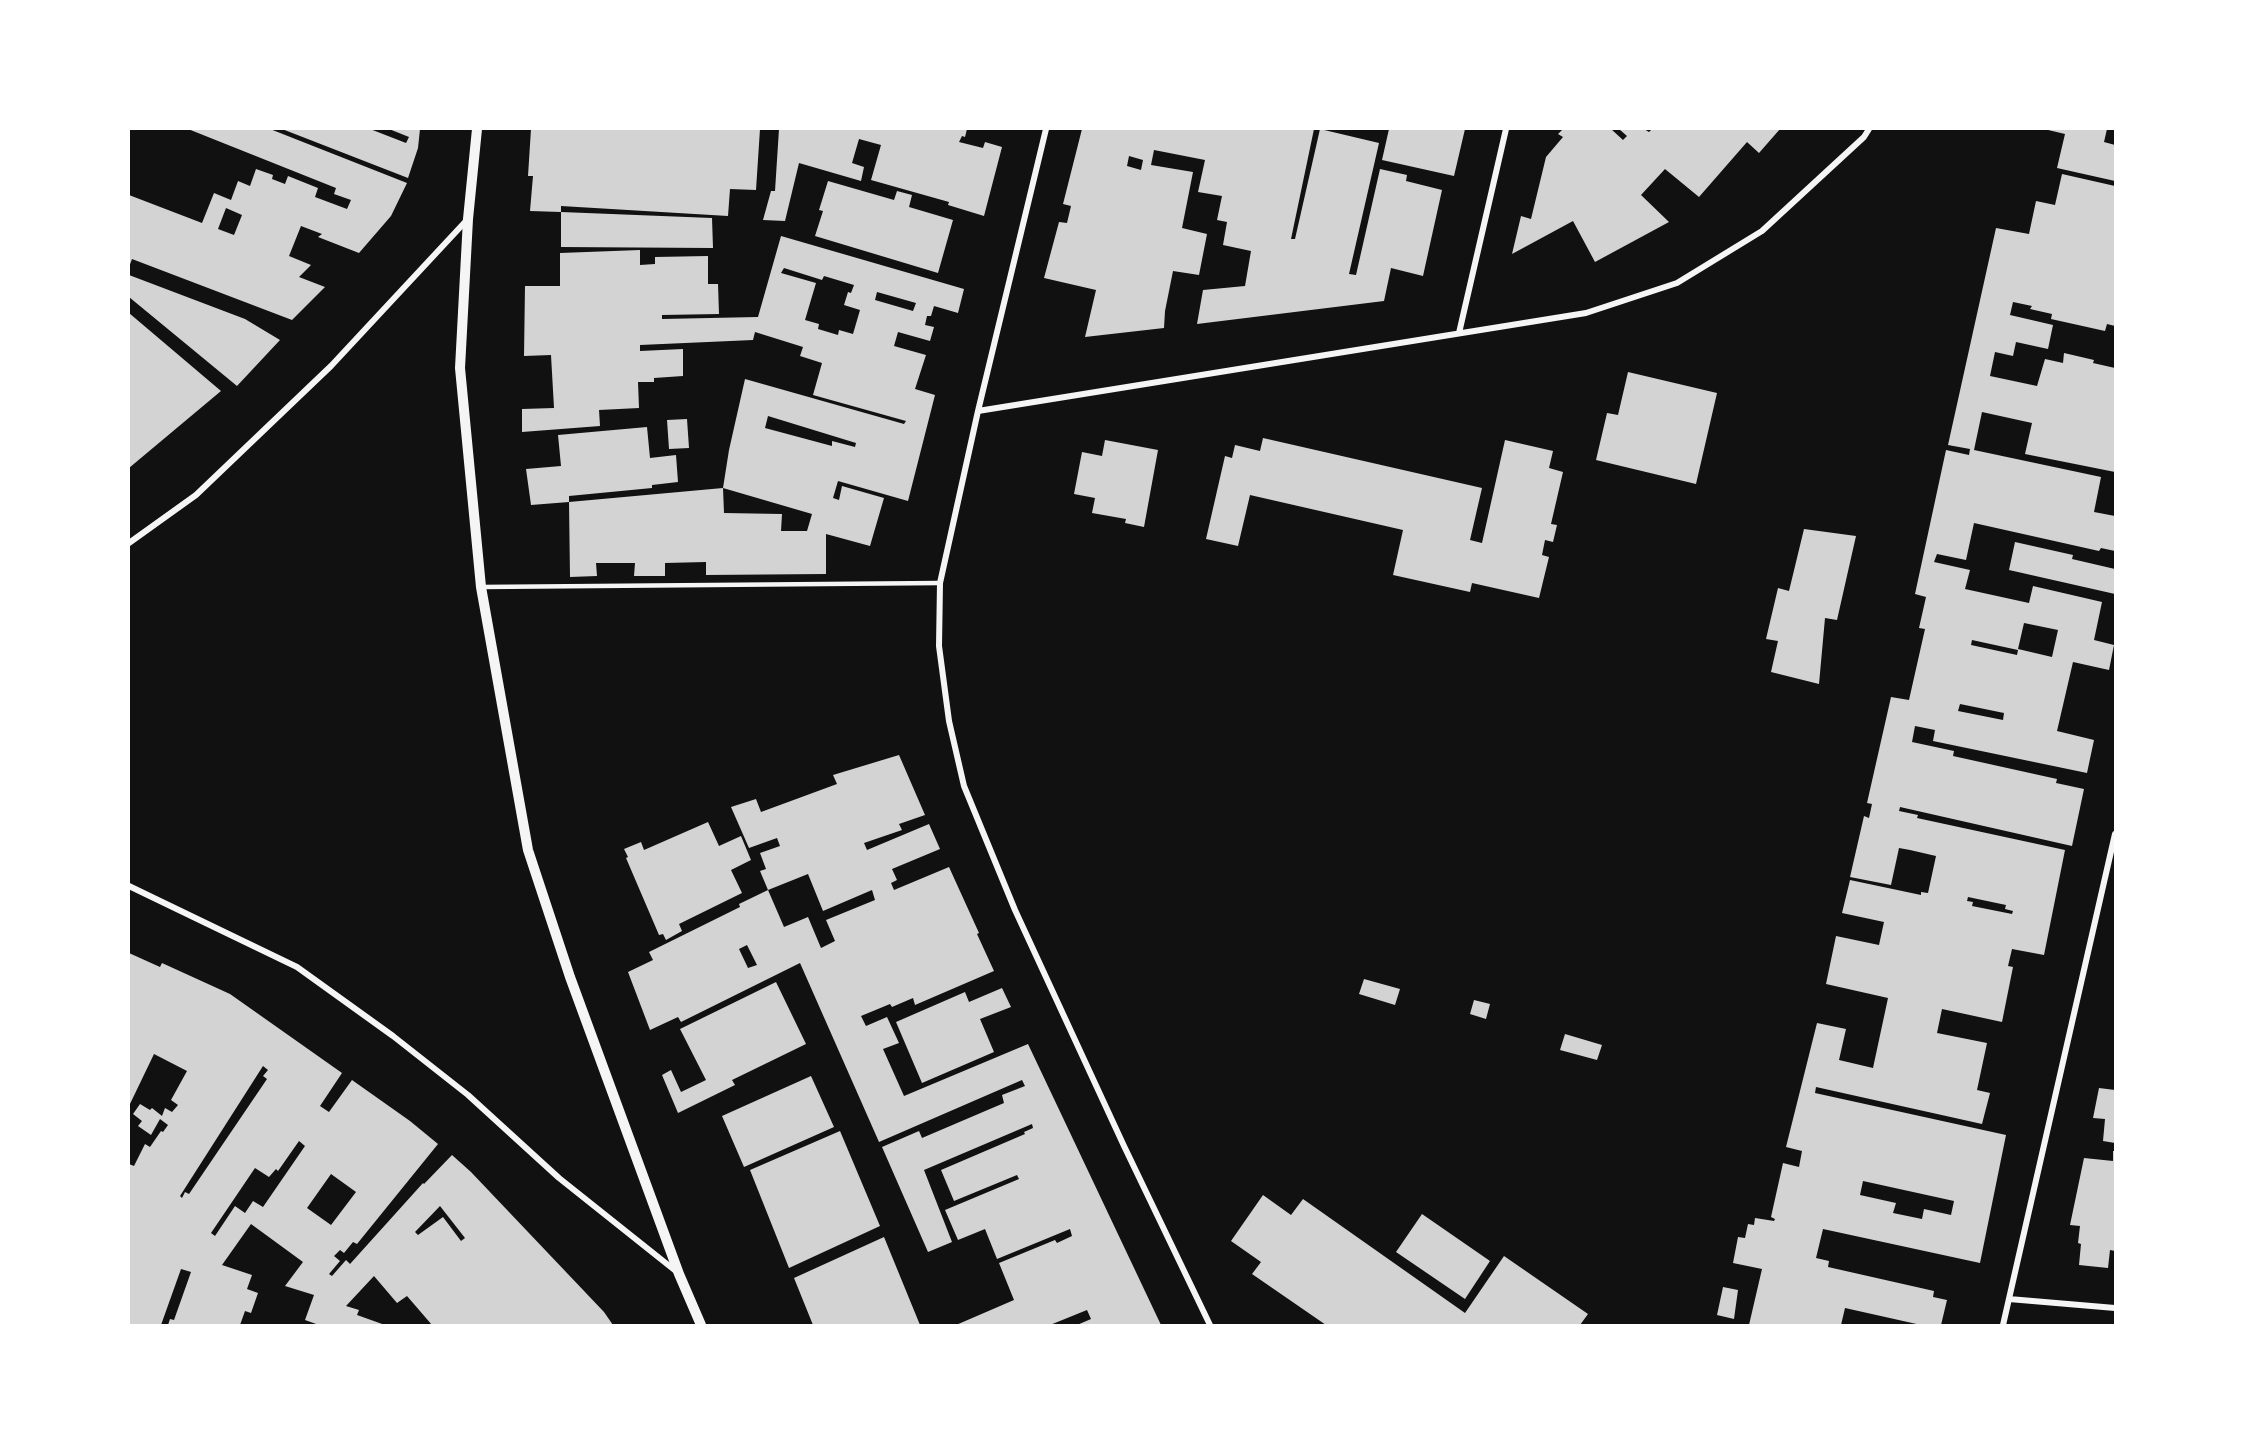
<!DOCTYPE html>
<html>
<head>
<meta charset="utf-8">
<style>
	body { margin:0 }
	#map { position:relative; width:2244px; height:1454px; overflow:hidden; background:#111; font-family:"Playfair Display",serif }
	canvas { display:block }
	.frame { position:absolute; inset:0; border:130px solid #fff; pointer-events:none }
</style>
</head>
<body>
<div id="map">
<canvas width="2244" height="1454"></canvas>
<div class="frame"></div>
</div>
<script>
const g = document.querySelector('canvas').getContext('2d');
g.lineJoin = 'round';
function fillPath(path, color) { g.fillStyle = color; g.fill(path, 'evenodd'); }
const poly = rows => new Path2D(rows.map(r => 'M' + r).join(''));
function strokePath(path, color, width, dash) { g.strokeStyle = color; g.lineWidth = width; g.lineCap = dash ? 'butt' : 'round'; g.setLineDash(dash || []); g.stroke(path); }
fillPath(poly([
	[188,129,270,129,407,183,391,216,359,253,318,237,322,234,301,226,289,256,311,265,299,277,325,287,292,320,132,259,129,267,129,195,202,223,214,193,231,200,238,181,250,186,256,169,273,175,272,179,285,184,288,176,318,188,315,197,347,209,351,200,334,194,336,188],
	[226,208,242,215,234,235,218,229],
	[282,129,370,129,406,143,409,137,389,129,420,129,418,148,408,178],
	[531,129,760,129,756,190,730,189,728,216,561,206,561,212,712,218,713,248,561,247,561,212,530,211,533,176,528,176],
	[779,129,967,129,965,137,962,136,959,142,983,148,985,142,1002,147,984,216,948,205,949,202,871,180,881,145,859,139,852,163,864,167,861,181,799,163,785,221,763,220,771,191,775,191],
	[1082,129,1314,129,1291,239,1295,239,1320,129,1379,143,1349,274,1356,275,1380,169,1407,175,1406,181,1442,190,1423,276,1391,268,1384,301,1197,324,1203,290,1245,286,1251,251,1223,245,1227,222,1217,220,1222,196,1198,192,1205,160,1154,150,1151,165,1193,172,1182,228,1207,234,1199,275,1173,271,1165,311,1164,328,1085,337,1096,290,1044,278,1059,222,1067,223,1071,206,1063,204],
	[1129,156,1143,160,1141,170,1127,166],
	[1389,129,1465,129,1454,176,1382,160],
	[1563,129,1611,129,1623,140,1627,136,1619,129,1644,129,1649,132,1652,129,1780,129,1759,153,1747,142,1699,197,1665,169,1641,195,1669,222,1595,262,1573,221,1512,254,1521,216,1531,219,1546,157,1563,137,1558,134],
	[2044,129,2107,129,2104,142,2115,145,2115,181,2057,168,2065,134],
	[2062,174,2115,186,2115,326,2107,324,2105,331,2051,319,2052,314,2030,309,2032,306,2013,302,2010,315,2053,325,2048,349,2016,342,2013,356,1995,352,1990,376,2037,386,2045,359,2063,363,2064,353,2094,360,2093,363,2115,368,2115,472,2025,454,2032,423,1982,412,1974,450,2101,477,2094,512,2115,516,2115,551,2101,548,2099,551,1974,523,1966,560,1937,554,1934,562,1970,570,1965,589,2029,603,2033,586,2102,602,2094,640,2114,645,2109,670,2073,662,2057,731,2094,740,2087,773,1933,741,1935,730,1915,726,1912,742,1954,751,1953,756,2057,779,2056,783,2084,789,2072,846,1900,807,1899,811,1918,815,1917,818,2065,850,2044,955,2012,949,2008,966,2013,967,2002,1022,1942,1009,1937,1033,1987,1043,1977,1090,1990,1093,1982,1124,1816,1087,1815,1093,2006,1135,1980,1263,1823,1229,1816,1258,1829,1261,1828,1267,1934,1291,1933,1297,1947,1300,1941,1325,1921,1325,1845,1308,1841,1325,1749,1325,1762,1269,1733,1263,1738,1237,1745,1238,1748,1224,1754,1225,1755,1218,1774,1221,1775,1219,1771,1217,1783,1163,1799,1167,1802,1151,1786,1147,1817,1023,1846,1029,1839,1060,1873,1068,1888,998,1826,984,1836,936,1879,945,1884,922,1842,913,1850,880,1921,895,1921,892,1928,893,1936,856,1910,850,1899,848,1891,885,1850,877,1864,816,1869,818,1872,804,1867,803,1891,697,1909,700,1925,629,1919,628,1926,597,1915,594,1946,450,1969,455,1970,449,1948,445,1996,228,2029,234,2036,201,2055,205],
	[2024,623,2058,630,2052,657,2018,649],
	[1972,640,2018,650,2017,655,1971,645],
	[1960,704,2004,713,2003,720,1958,711],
	[1968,897,2006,905,2005,909,2013,911,2012,914,1972,906,1973,902,1967,901],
	[1863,1181,1954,1201,1951,1215,1924,1209,1922,1219,1893,1213,1896,1203,1860,1195],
	[828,181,894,200,897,191,912,195,909,207,953,220,938,273,815,236,823,211,819,210],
	[781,236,964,289,958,313,934,306,931,316,927,316,925,325,934,327,930,341,898,332,894,346,926,355,915,389,935,395,908,501,838,481,833,498,839,500,842,486,884,498,870,546,826,534,826,574,706,575,706,562,665,563,665,576,634,576,635,563,596,563,597,576,570,577,569,502,723,488,724,513,782,514,781,531,807,531,812,514,723,488,729,450,745,379,904,424,906,421,813,395,822,363,800,356,803,347,755,332,753,340,640,345,640,351,683,349,683,376,654,378,654,382,638,382,639,408,599,410,600,426,522,432,522,409,554,408,551,355,524,356,525,286,560,286,560,253,640,250,640,265,655,264,655,257,708,256,708,284,718,284,719,314,662,315,662,319,758,317],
	[784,268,822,280,824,276,854,285,851,293,848,292,844,305,860,310,853,334,839,330,838,335,818,329,819,324,805,320,816,283,781,273],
	[877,292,916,303,913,311,875,300],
	[768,416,856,443,855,447,832,441,832,446,765,428],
	[129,275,245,319,280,340,237,386,129,297],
	[129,313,221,391,129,468],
	[1628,372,1717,393,1696,484,1596,460,1607,413,1618,415],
	[687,419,689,448,669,449,667,420],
	[647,427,650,458,676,455,678,482,652,485,652,488,569,496,569,502,531,505,526,469,561,466,558,435],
	[1263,438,1482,488,1470,540,1482,543,1505,440,1553,451,1549,468,1563,472,1551,524,1557,525,1553,542,1545,540,1542,555,1549,557,1539,598,1472,583,1470,592,1393,575,1403,530,1250,495,1238,546,1206,539,1225,456,1232,458,1235,445,1260,451],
	[1105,440,1158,450,1144,527,1125,523,1126,519,1092,513,1095,498,1074,494,1082,452,1102,456],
	[1804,529,1856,536,1837,620,1825,618,1819,684,1771,672,1778,641,1766,639,1778,588,1789,591],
	[2015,542,2073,555,2072,559,2115,569,2115,594,2009,570],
	[899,755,925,815,899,824,902,830,864,843,867,850,929,824,940,849,892,869,897,880,891,883,894,890,949,867,979,933,977,934,994,971,915,1005,913,998,892,1007,890,1004,861,1016,866,1026,887,1017,899,1043,883,1049,904,1096,1028,1044,1161,1325,1077,1325,1091,1319,1087,1310,1050,1325,956,1325,1014,1300,999,1263,1055,1240,1057,1243,1072,1236,1070,1229,997,1259,985,1229,958,1240,945,1210,1019,1179,1017,1175,954,1201,941,1170,1025,1134,1024,1132,1033,1128,1032,1124,924,1170,952,1242,928,1252,882,1147,919,1131,922,1138,1004,1103,1002,1095,1025,1086,1022,1080,879,1142,800,963,681,1022,678,1017,650,1030,628,972,653,960,649,952,740,907,739,904,768,890,784,927,808,917,821,948,835,941,826,920,875,900,872,890,823,911,808,874,768,890,760,871,766,869,760,853,780,846,777,838,749,848,731,807,756,799,761,812,837,784,833,775],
	[747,945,757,965,748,968,739,949],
	[708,822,719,846,741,836,751,860,731,870,742,893,679,924,682,931,666,940,663,934,659,935,626,858,628,857,624,849,641,842,644,850],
	[129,953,160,967,162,963,230,994,342,1073,320,1106,329,1112,352,1080,410,1121,438,1144,357,1244,353,1242,344,1253,340,1250,334,1256,340,1261,329,1274,332,1276,346,1260,350,1264,423,1183,424,1184,452,1155,471,1172,604,1312,613,1325,432,1325,407,1296,397,1303,374,1276,346,1306,359,1310,357,1315,385,1325,319,1325,305,1320,314,1295,285,1286,303,1262,251,1224,222,1265,252,1275,247,1289,258,1293,251,1313,245,1311,240,1325,168,1325,170,1319,174,1320,191,1272,181,1269,161,1325,129,1325,129,1164,134,1166,145,1144,150,1147,161,1131,163,1132,168,1125,160,1119,151,1135,138,1126,142,1121,133,1114,140,1104,150,1110,152,1108,162,1116,165,1108,172,1112,178,1105,171,1100,187,1071,154,1054,129,1106],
	[263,1066,268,1070,263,1076,267,1079,189,1194,185,1192,182,1198,180,1196],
	[299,1141,305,1146,263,1207,253,1201,245,1213,235,1206,215,1236,211,1233,255,1168,269,1177,276,1169,278,1171],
	[331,1174,356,1192,331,1225,307,1208],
	[440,1206,465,1238,461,1241,443,1217,418,1235,415,1232],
	[1364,979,1400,989,1395,1005,1359,994],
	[776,982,806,1044,732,1080,735,1085,678,1113,662,1075,671,1070,681,1092,706,1080,680,1029],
	[1002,988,1011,1007,980,1019,994,1052,922,1083,896,1022,965,992,969,1002],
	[1474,1000,1490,1004,1486,1019,1470,1014],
	[1565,1034,1602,1045,1597,1060,1560,1050],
	[811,1076,834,1127,744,1167,722,1116],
	[2099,1088,2115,1090,2115,1143,2103,1141,2105,1119,2093,1118],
	[840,1131,880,1226,789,1268,750,1170],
	[2113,1151,2115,1151,2115,1251,2110,1250,2108,1268,2079,1265,2081,1244,2078,1243,2080,1226,2070,1225,2084,1158,2113,1161],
	[1263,1195,1291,1215,1303,1199,1465,1313,1504,1256,1588,1314,1580,1325,1326,1325,1252,1274,1261,1262,1231,1241],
	[1422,1214,1490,1261,1465,1299,1396,1252],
	[884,1237,920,1325,813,1325,794,1278],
	[1723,1287,1738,1290,1734,1319,1717,1315]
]), '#d3d3d3');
strokePath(poly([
	[481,587,940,583]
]), '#f5f5f5', 4.5);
strokePath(poly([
	[1459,333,1506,129],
	[978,411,1046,129],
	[129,543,196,495,331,366,466,221],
	[129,886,297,967,393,1036,468,1095,559,1178,677,1272],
	[2009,1299,2115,1308],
	[1210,1325,1124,1146,1015,910,964,786,949,721,939,646,940,583,978,411,1586,313,1677,283,1762,231,1864,137,1869,129],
	[2003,1325,2115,834]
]), '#f5f5f5', 6);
strokePath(poly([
	[477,129,468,219,460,368,481,587,528,850,570,977,679,1274,701,1325]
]), '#f5f5f5', 10);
</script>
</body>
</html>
